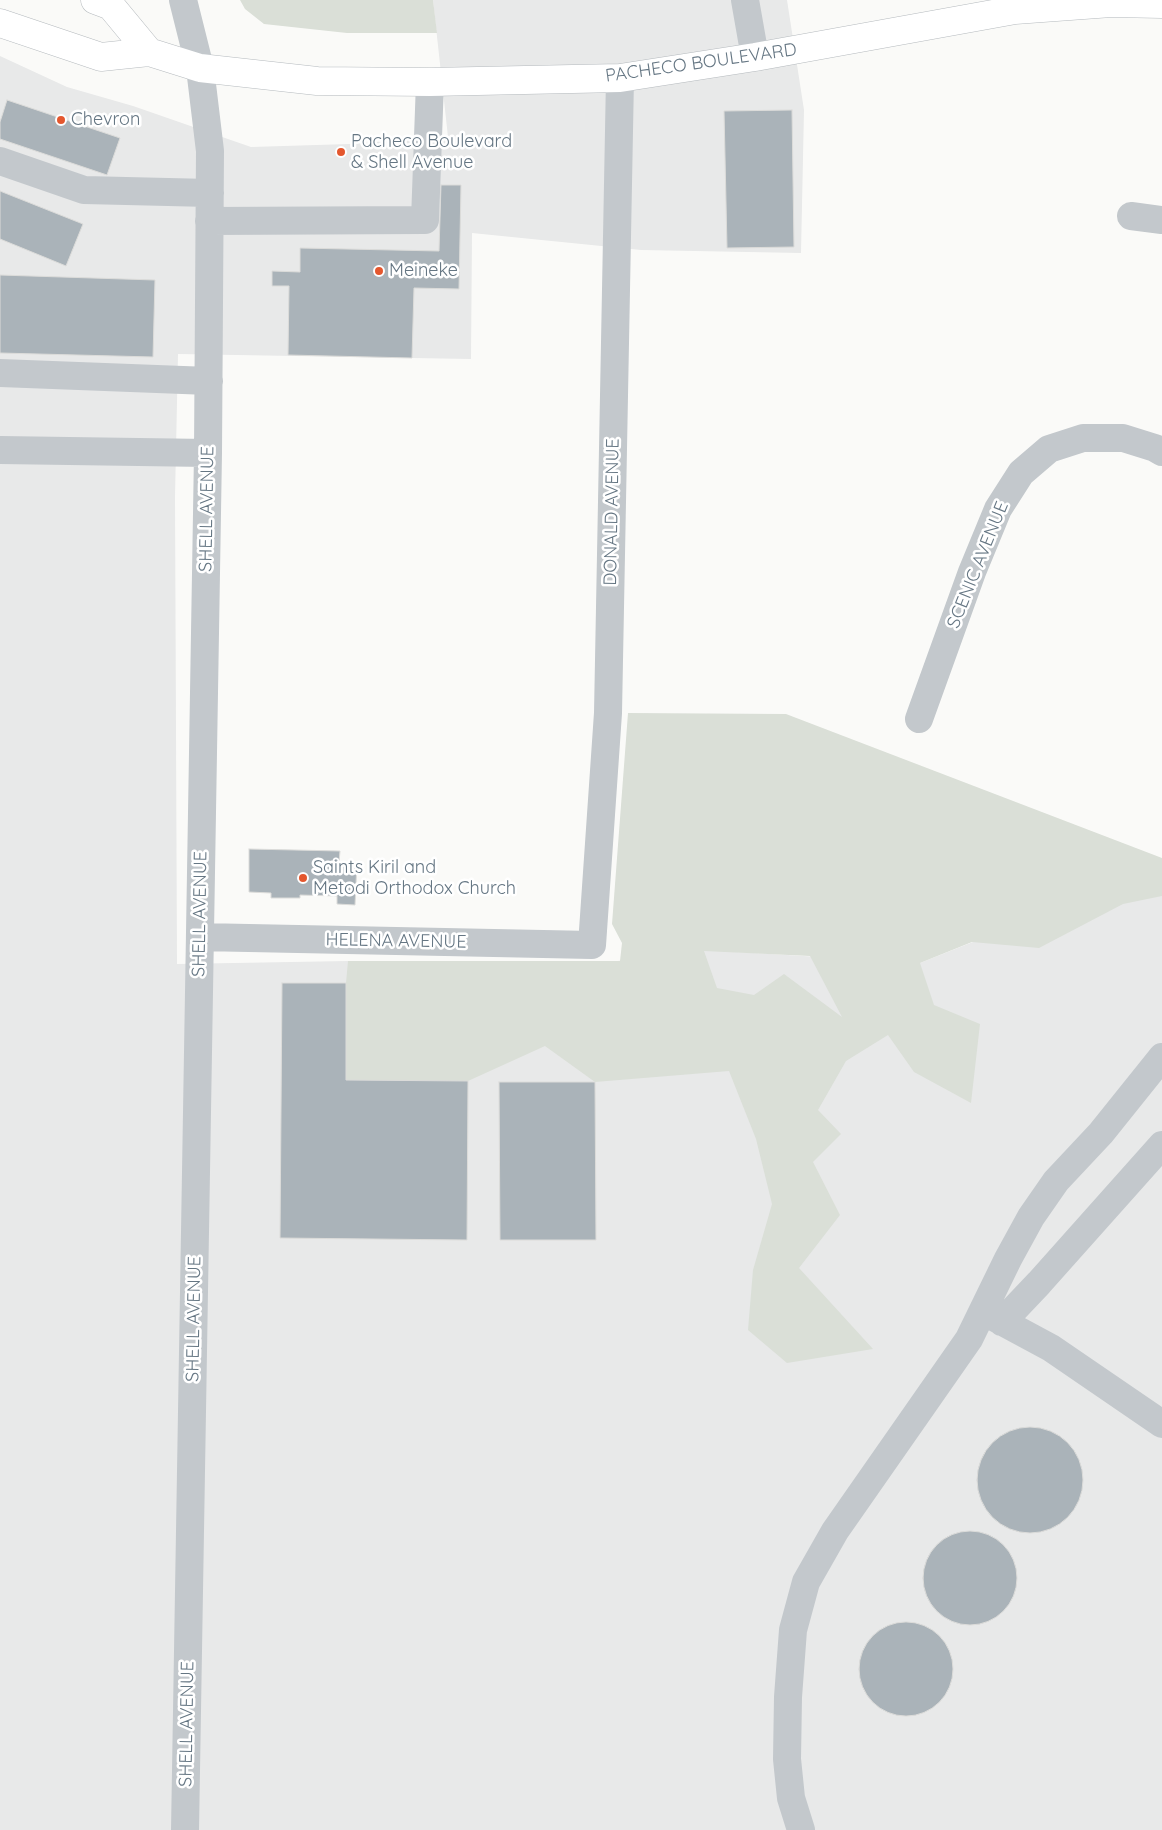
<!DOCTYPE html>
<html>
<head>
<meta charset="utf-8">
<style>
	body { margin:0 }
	canvas { display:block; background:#fafaf8 }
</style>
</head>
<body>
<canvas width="1162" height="1830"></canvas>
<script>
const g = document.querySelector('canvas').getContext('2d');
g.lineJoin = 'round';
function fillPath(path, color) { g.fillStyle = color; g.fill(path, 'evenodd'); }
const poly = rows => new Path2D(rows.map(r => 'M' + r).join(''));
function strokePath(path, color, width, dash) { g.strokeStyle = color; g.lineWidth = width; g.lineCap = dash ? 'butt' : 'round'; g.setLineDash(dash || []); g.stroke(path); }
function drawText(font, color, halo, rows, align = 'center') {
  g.font = font + ' Quicksand,sans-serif'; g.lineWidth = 5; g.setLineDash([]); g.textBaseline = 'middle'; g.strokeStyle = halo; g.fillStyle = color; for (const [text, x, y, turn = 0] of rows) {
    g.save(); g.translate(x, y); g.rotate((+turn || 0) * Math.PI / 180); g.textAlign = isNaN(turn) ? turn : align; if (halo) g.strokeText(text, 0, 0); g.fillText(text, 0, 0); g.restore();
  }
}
fillPath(poly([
	[433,0,787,0,804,110,801,253,641,250,472,233,471,359,178,354,175,497,177,964,348,961,610,962,703,950,920,963,1162,867,1162,1830,0,1830,0,56,67,87,133,106,251,147,349,144,448,137]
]), '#e8e9e9');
fillPath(poly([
	[240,0,433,0,437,33,347,33,264,24,245,9],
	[628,713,786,714,1162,858,1162,896,1123,904,1039,948,972,942,920,963,934,1005,980,1024,971,1103,914,1072,888,1035,846,1061,818,1110,841,1134,813,1162,840,1215,799,1268,873,1349,787,1363,748,1330,753,1270,772,1204,756,1139,729,1071,595,1082,545,1046,468,1081,346,1080,346,983,348,961,620,961,622,943,612,924],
	[704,951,810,956,842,1017,784,974,754,995,717,988]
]), '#dadfd7');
const building = poly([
	[7,100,120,138,107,175,0,139,0,122,7,100],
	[792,110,794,247,727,248,724,111,792,110],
	[441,185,461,185,459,289,414,288,412,358,288,355,289,286,272,286,272,271,300,272,300,248,439,251,441,185],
	[0,191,83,224,66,266,0,239,0,191],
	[0,275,155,280,153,357,0,353,0,275],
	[249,849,340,851,339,863,357,863,355,905,337,904,337,896,300,895,300,898,271,898,271,893,249,892,249,849],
	[282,983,346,983,346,1080,468,1081,467,1240,280,1238,282,983],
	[499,1082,595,1082,596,1240,500,1240,499,1082],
	'977 1480a53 53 0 1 1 106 0a53 53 0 1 1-106 0Z',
	'923 1578a47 47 0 1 1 94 0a47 47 0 1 1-94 0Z',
	'859 1669a47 47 0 1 1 94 0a47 47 0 1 1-94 0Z'
]);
fillPath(building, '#aab3b9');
strokePath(building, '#dcdcda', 1);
const major = poly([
	[95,0,111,6,149,52],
	[0,23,101,57,149,52,200,68,317,81,430,82,620,78,755,57,1015,10,1111,3,1162,4]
]);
strokePath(major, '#b5babe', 29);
strokePath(poly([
	[183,0,200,68,210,151,208,453,185,1830],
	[745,0,755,57],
	[0,161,84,190,210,193],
	[1131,216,1162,220],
	[209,221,425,220,430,82],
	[0,373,209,381],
	[0,450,208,453],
	[919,719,972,572,998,509,1021,473,1049,449,1083,438,1123,438,1155,448,1162,452],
	[200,937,592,945,608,713,620,78],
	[986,1313,1051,1348,1162,1424],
	[1002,1322,1039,1283,1162,1145],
	[801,1830,791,1798,787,1759,788,1697,793,1630,806,1582,835,1531,969,1339,1008,1259,1031,1217,1056,1181,1101,1133,1162,1057]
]), '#c3c8cc', 28);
strokePath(major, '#fff', 28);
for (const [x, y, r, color] of [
	[61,120,5,"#e4572e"],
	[341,152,5,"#e4572e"],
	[379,271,5,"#e4572e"],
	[303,878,5,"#e4572e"]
]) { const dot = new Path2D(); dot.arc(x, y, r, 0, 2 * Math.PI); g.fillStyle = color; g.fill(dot); strokePath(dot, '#fff', 2); }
drawText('18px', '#657683', '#fff', [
	["PACHECO BOULEVARD",701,63,-8],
	["SHELL AVENUE",207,509,-89],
	["DONALD AVENUE",612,512,-89],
	["SCENIC AVENUE",978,565,-68],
	["SHELL AVENUE",200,914,-89],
	["HELENA AVENUE",396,941,1],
	["SHELL AVENUE",194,1319,-89],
	["SHELL AVENUE",187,1724,-89]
]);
drawText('18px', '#657683', '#fff', [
	["Chevron",71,120],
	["Pacheco Boulevard",351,142],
	["& Shell Avenue",351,163],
	["Meineke",389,271],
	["Saints Kiril and",313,868],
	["Metodi Orthodox Church",313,889]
], 'left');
</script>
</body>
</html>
